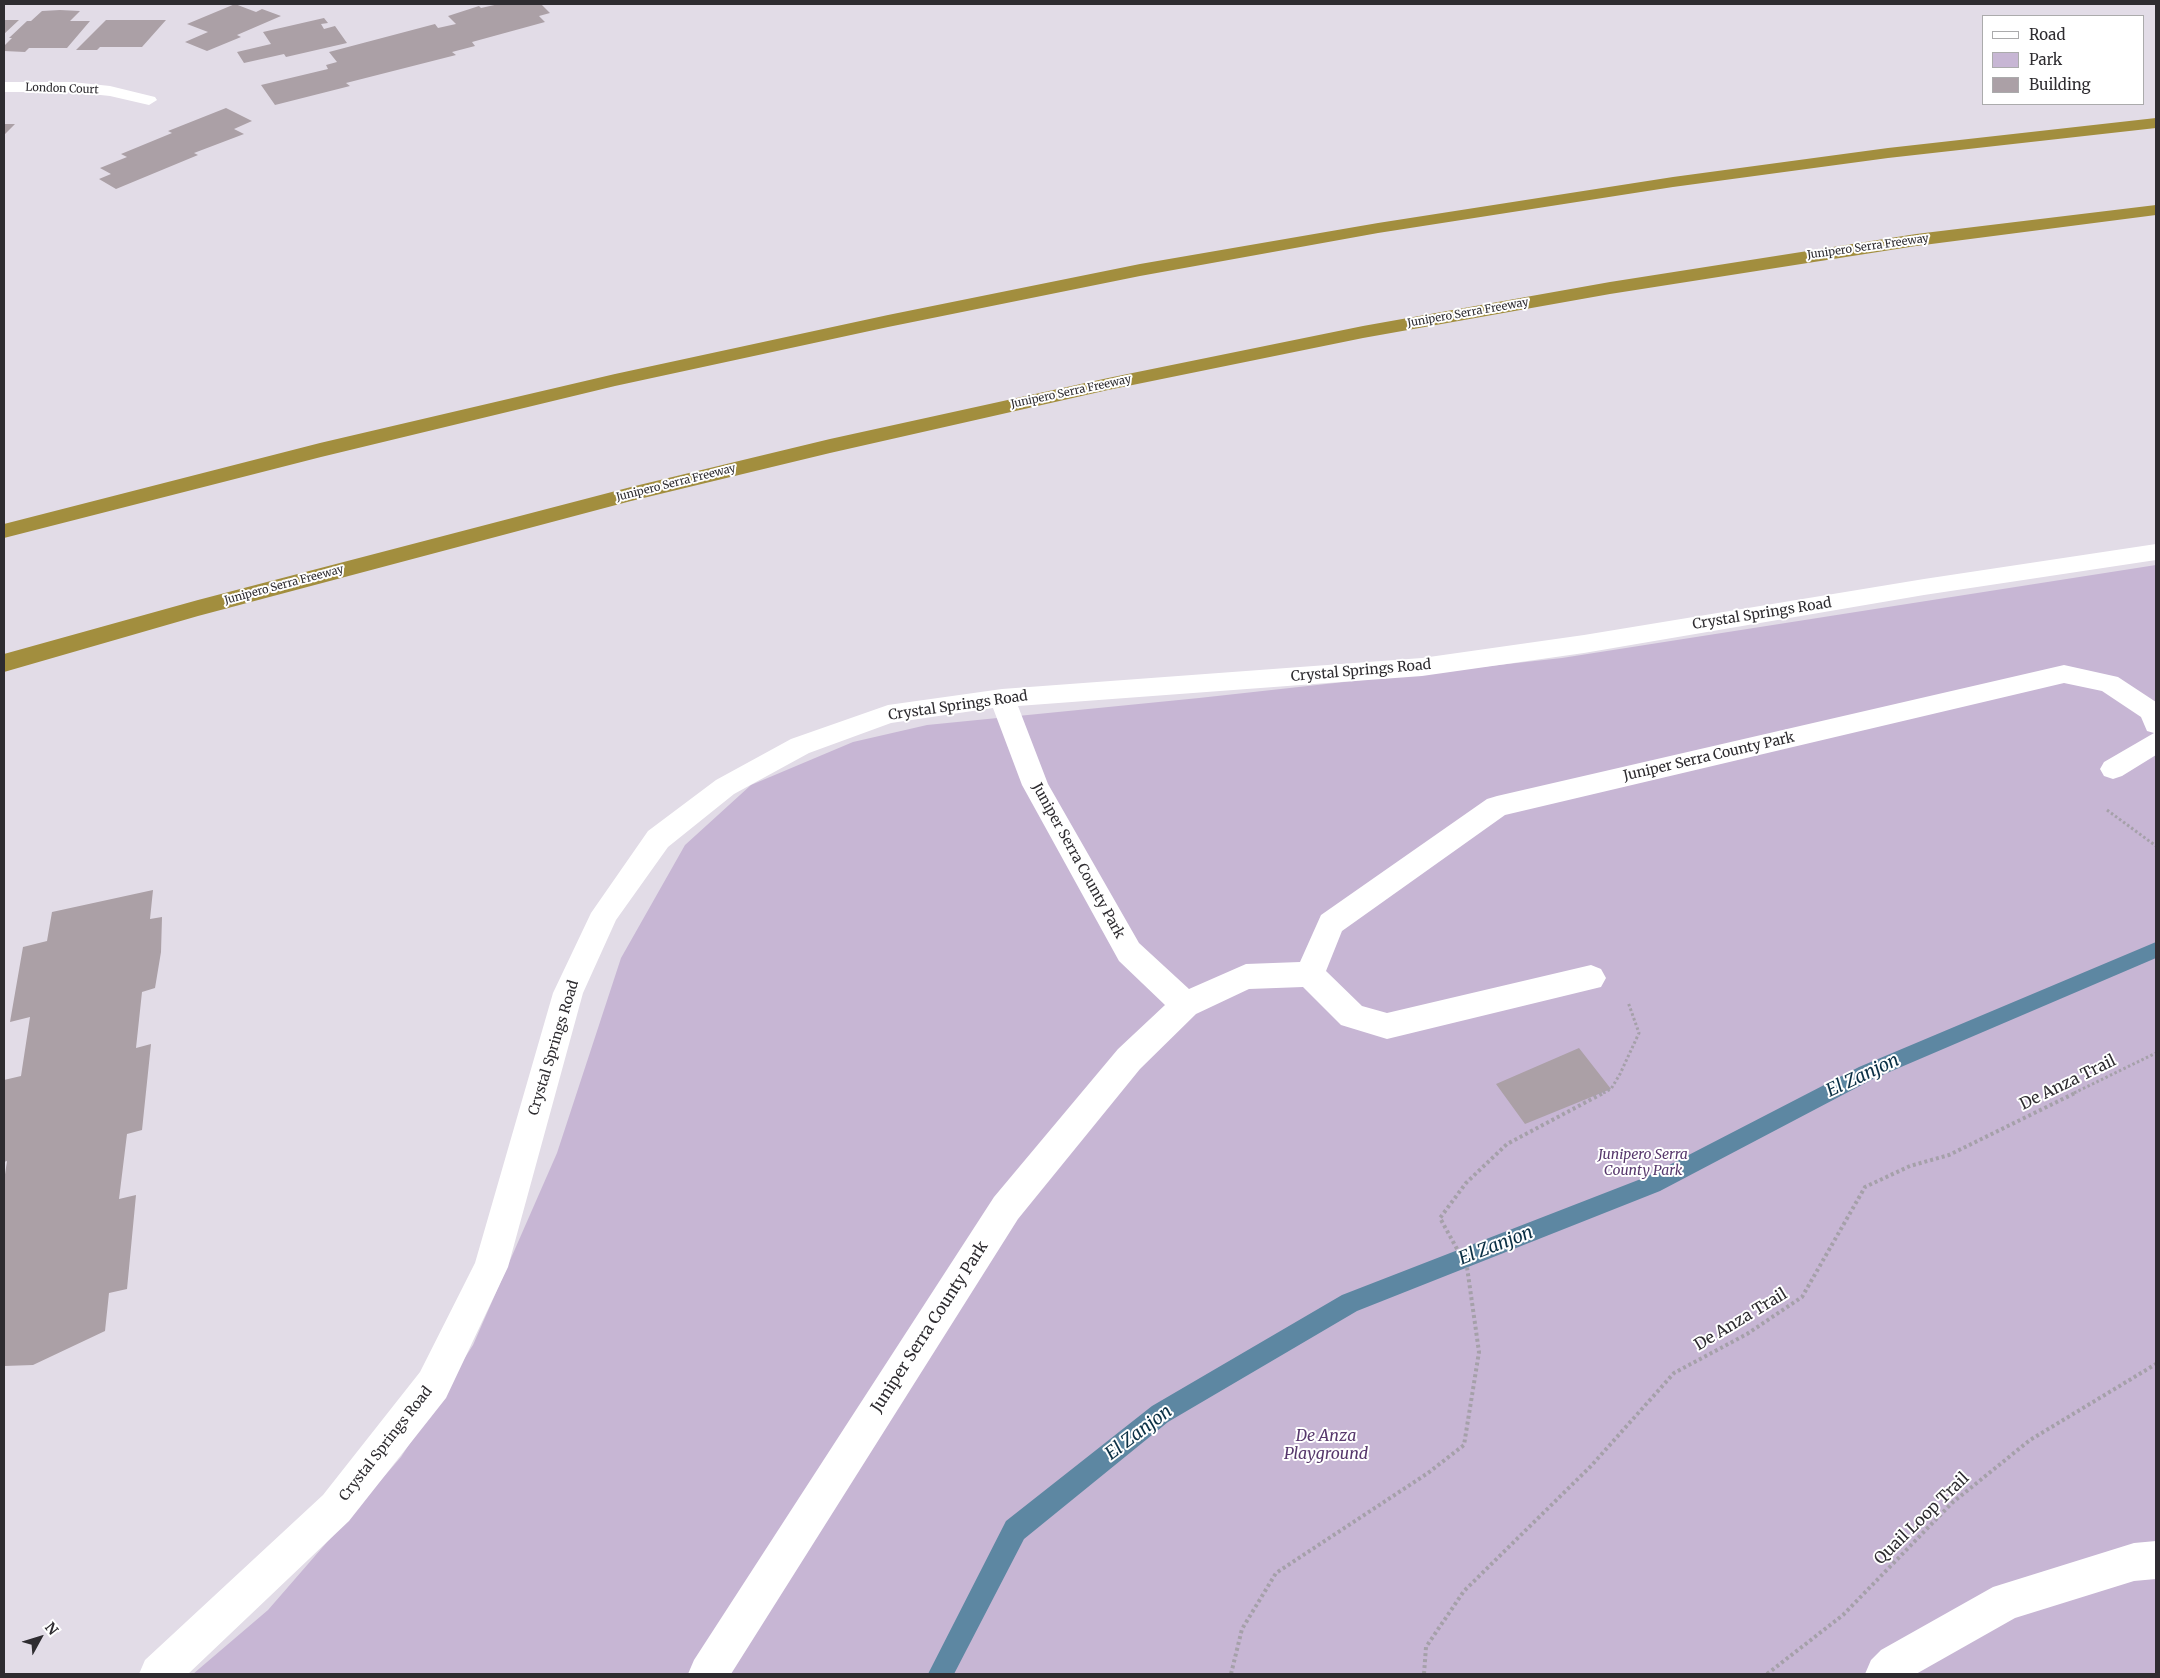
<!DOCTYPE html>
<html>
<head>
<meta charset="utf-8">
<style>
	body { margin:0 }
	#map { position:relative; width:2160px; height:1678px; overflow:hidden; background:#e2dce7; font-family:Merriweather,serif }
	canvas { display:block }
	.frame { position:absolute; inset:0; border:5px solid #2e2c30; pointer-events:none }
	.legend { position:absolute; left:1982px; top:15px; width:162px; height:90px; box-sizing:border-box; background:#fff; border:1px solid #ababac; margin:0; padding:6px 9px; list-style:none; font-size:15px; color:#2e2c30 }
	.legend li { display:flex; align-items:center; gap:10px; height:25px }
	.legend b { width:25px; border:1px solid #ababac }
	.north { position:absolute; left:15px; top:1613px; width:50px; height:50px; -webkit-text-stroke:4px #fff; paint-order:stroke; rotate:51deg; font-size:14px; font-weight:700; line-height:20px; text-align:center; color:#2e2c30 }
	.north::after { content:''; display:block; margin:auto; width:18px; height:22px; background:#2e2c30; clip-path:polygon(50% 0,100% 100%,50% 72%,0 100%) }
</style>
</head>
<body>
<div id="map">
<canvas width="2160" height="1678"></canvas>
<div class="frame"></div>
<ul class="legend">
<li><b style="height:6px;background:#fff"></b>Road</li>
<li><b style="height:14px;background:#c7b6d4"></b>Park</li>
<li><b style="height:14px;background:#aba0a6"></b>Building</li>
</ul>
<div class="north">N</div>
</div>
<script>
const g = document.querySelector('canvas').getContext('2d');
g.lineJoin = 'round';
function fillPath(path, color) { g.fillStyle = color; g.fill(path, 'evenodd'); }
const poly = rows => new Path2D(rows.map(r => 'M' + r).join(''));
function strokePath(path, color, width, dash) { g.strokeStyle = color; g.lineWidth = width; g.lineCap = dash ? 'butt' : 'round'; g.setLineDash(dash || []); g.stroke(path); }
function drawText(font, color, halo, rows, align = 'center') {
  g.font = font + ' Merriweather,serif'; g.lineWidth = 4; g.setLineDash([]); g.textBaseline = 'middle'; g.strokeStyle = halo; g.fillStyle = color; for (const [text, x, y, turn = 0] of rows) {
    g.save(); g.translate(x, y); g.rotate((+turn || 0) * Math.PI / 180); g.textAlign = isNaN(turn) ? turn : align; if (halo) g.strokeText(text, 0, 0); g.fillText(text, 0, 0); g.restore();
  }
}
fillPath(poly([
	[2156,565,2156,1674,193,1674,268,1610,401,1457,473,1345,557,1153,621,958,685,845,751,785,853,742,927,725,1199,698,1562,658]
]), '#c7b6d4');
fillPath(poly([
	[2156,942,2156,958,1873,1079,1660,1191,1357,1311,1168,1422,1024,1539,954,1674,928,1674,1006,1521,1152,1406,1342,1295,1646,1177,1859,1067,2156,942]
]), '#5d87a2');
fillPath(poly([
	[235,4,256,12,262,9,281,16,237,35,241,37,207,51,185,42,208,32,187,24],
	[499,4,541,4,550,13,539,16,545,22,472,42,475,46,452,52,456,55,346,83,350,86,275,105,261,85,328,69,326,65,337,62,329,52,435,24,438,28,456,24,448,16,479,6,481,8],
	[60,10,80,11,70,21,90,21,67,48,29,48,25,52,4,51,4,46,12,38,9,38,27,21,31,21,42,11],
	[324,18,328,23,321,24,324,29,335,26,347,43,286,57,284,54,244,63,237,52,271,44,263,32],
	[4,20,19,20,4,34],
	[106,20,166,20,142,47,100,47,97,50,76,50],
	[226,108,252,121,234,129,244,134,194,153,198,155,116,189,99,179,111,174,100,168,127,157,121,154,172,133,168,131],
	[4,124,15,124,4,135],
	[153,890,150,919,162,917,161,952,155,988,142,992,136,1048,151,1044,142,1130,127,1134,119,1199,136,1195,127,1289,109,1293,105,1331,33,1365,4,1366,4,1181,7,1161,4,1162,4,1080,21,1076,30,1017,10,1022,23,947,47,941,52,912],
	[1579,1048,1611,1089,1525,1124,1496,1084]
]), '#aba0a6');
strokePath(poly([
	[2107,810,2156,846],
	[1603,1093,1611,1089,1620,1074,1639,1033,1628,1002],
	[2074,1093,2156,1053]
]), '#a5a0a9', 3, [2.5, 2.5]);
strokePath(poly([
	[1231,1674,1242,1629,1276,1573,1428,1473,1464,1445,1479,1352,1467,1267,1440,1218,1466,1183,1507,1144,1605,1092],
	[1424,1674,1426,1647,1464,1591,1591,1466,1674,1373,1747,1334,1802,1297,1865,1187,1910,1166,1949,1155,2077,1092],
	[1767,1674,1843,1615,1952,1503,2030,1440,2156,1364]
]), '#a5a0a9', 4, [3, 3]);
fillPath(poly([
	[4,82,72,82,110,86,155,97,157,100,149,105,110,96,72,92,4,92,4,82],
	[2156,544,2156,560,1924,595,1584,653,1422,676,1018,706,1048,784,1139,943,1189,989,1246,964,1300,962,1321,915,1487,799,1497,796,2064,665,2118,677,2156,702,2156,755,2122,776,2113,779,2104,776,2100,769,2104,762,2154,733,2147,731,2141,717,2102,691,2064,683,1505,815,1342,931,1326,971,1362,1006,1387,1013,1591,965,1601,969,1606,978,1601,987,1387,1039,1341,1025,1303,987,1249,989,1196,1014,1140,1069,1018,1219,731,1674,688,1674,694,1660,994,1197,1118,1049,1165,1005,1119,961,1022,785,993,708,891,723,809,753,734,794,668,847,616,920,583,993,508,1267,446,1398,349,1521,188,1674,139,1674,145,1660,323,1495,420,1372,475,1263,553,993,591,913,648,831,716,780,791,739,888,705,1002,689,1422,658,1584,635,1924,579,2156,544],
	[2156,1541,2156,1579,2134,1581,2015,1618,1916,1674,1865,1674,1871,1660,1881,1650,1993,1587,2134,1543,2156,1541]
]), '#fff');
fillPath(poly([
	[2156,118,2156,128,1888,158,1673,187,1378,233,1140,276,888,327,615,386,321,457,4,538,4,524,320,443,615,374,888,315,1140,264,1378,223,1673,177,1888,148,2156,118],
	[2156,205,2156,215,1916,246,1610,294,1363,338,1108,390,830,453,631,501,198,616,4,672,4,654,198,600,631,487,830,439,1108,378,1363,326,1610,282,1916,234,2156,205]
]), '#a28e3e');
drawText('11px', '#2e2c30', '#fff', [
	["London Court",62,89,2],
	["Junipero Serra Freeway",1868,247,-8],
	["Junipero Serra Freeway",1468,313,-10],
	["Junipero Serra Freeway",1071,392,-12],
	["Junipero Serra Freeway",676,483,-14],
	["Junipero Serra Freeway",284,585,-15]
]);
drawText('14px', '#2e2c30', '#fff', [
	["Crystal Springs Road",1762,614,-9],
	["Crystal Springs Road",1361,671,-5],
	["Crystal Springs Road",958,706,-8],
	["Juniper Serra County Park",1709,757,-13],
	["Juniper Serra County Park",1078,861,61],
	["Crystal Springs Road",554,1048,-73],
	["Crystal Springs Road",386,1444,-52]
]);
drawText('italic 14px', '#57386c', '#fff', [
	["Junipero Serra",1643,1155],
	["County Park",1643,1171]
]);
drawText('16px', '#2e2c30', '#fff', [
	["De Anza Trail",2068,1083,-26],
	["De Anza Trail",1741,1320,-31],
	["Juniper Serra County Park",930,1327,-57],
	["Quail Loop Trail",1922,1519,-44]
]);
drawText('italic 16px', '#57386c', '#fff', [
	["De Anza",1326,1436],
	["Playground",1326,1454]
]);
drawText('italic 18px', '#0b3045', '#fff', [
	["El Zanjon",1863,1076,-25],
	["El Zanjon",1496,1246,-21],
	["El Zanjon",1139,1433,-37]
]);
</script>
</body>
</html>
